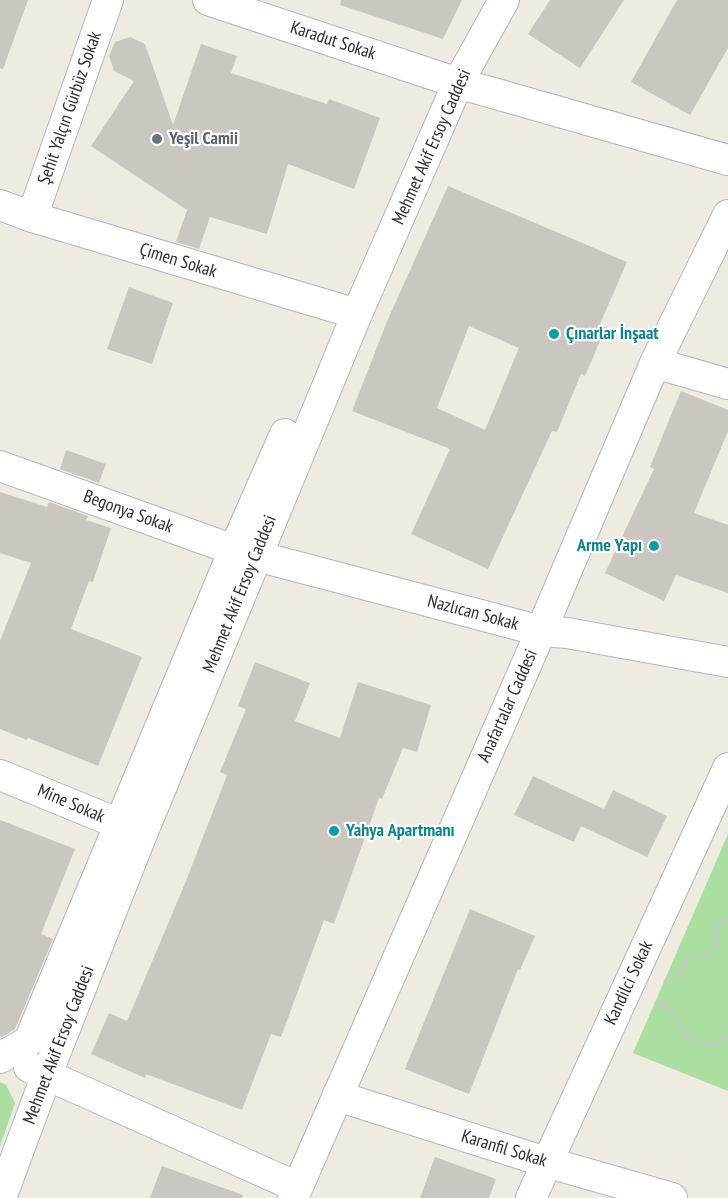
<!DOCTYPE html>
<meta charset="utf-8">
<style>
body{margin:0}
canvas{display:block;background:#eeebe1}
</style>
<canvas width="728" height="1198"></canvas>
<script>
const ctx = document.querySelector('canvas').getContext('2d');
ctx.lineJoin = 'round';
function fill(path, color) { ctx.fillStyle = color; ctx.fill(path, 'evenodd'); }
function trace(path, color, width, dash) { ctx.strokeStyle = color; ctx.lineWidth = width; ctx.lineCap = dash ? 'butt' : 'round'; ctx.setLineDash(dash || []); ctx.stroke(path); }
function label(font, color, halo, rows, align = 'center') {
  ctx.font = font + ' "PT Sans Narrow",sans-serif'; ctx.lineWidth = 4.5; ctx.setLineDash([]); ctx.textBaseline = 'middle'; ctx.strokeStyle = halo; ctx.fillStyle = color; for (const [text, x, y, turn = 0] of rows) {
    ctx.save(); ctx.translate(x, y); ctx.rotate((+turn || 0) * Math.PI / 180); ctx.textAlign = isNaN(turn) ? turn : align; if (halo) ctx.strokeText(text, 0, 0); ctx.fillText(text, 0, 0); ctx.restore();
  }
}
fill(new Path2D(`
 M728 834V1091L633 1053Z
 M0 1082 6 1085 15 1103 0 1146Z`), '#abdfa2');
fill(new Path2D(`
 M0 0H28L3 69 0 68Z
 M341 0H462L443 39 340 5Z
 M550 0H624L580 68 528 34Z
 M677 0H728V48L690 115 631 82Z
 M130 37 145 44 173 125 201 44 237 56 231 73 327 104 329 99 380 118 354 189 288 164 267 234 210 217 199 249 176 242 187 210 91 146 134 81 114 71 109 56 115 42Z
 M448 186 627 262 600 324 606 327 585 376 581 374 557 432 552 431 488 569 411 534 450 449 352 411 388 319ZM469 326 519 348 485 430 437 408Z
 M129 287 173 303 152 364 107 349Z
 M681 391 728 410V431L694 513 728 525V593L676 575 664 601 605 573 654 469 650 467Z
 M66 450 106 464 99 483 60 469Z
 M0 492 47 507 49 502 88 516 86 520 111 528 93 582 89 581 71 629 142 657 98 766 28 738 27 740 0 729V641L31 563 0 553Z
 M255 662 310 683 295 721 340 738 358 682 431 705 417 752 403 748 382 799 379 798 334 924 324 920 281 1037 271 1034 242 1110 146 1074 145 1078 91 1054 109 1013 127 1021 186 881 227 775 220 772 246 709 238 706Z
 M533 776 604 809 613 790 667 816 647 857 581 826 574 842 514 815Z
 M0 820 75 849 41 934 53 939 15 1029 2 1037 0 1036Z
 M470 909 535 936 520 970 518 969 469 1094 405 1069Z
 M435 1157 496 1179 489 1198H420Z
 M162 1166 243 1195 242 1198H150Z`), '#cac7c0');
const minor = new Path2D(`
 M208 0 458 83 728 160
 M0 205 32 217 357 314
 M32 217 108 0
 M655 363 728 384
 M0 466 234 550 541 631 567 633 728 662
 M0 775 139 832
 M0 1058 29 1041 234 550 285 434
 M29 1067 297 1187
 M338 1094 353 1101 546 1162 672 1198
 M1 1198 47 1074 142 834 357 314 458 83 504 0
 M293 1198 541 631 655 363 728 215
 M531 1198 728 768`);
trace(minor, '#b5b5bf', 32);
trace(new Path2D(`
 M664 982C676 978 686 972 686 959 710 960 717 943 719 923L728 919
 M655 1002C662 1006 671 1008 675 1015 677 1019 677 1024 680 1028 692 1046 712 1049 728 1035`), '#c8c8c8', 4, [4.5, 3]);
trace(minor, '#fff', 30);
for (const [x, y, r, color] of [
 [157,139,6,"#6b7280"],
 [554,334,6,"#0f9aa8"],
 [654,546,6,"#0f9aa8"],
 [334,831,6,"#0f9aa8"]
]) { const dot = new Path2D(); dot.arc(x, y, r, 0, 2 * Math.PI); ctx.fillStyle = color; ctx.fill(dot); trace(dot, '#fff', 2); }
label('18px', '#2d2d2d', '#fff', [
 ["Karadut Sokak",333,41,18],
 ["Şehit Yalçın Gürbüz Sokak",70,108,-71],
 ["Mehmet Akif Ersoy Caddesi",432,147,-66],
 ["Çimen Sokak",178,261,17],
 ["Begonya Sokak",128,512,20],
 ["Mehmet Akif Ersoy Caddesi",240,594,-68],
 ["Nazlıcan Sokak",473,613,15],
 ["Anafartalar Caddesi",508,706,-66],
 ["Mine Sokak",71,804,23],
 ["Kandilci Sokak",629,983,-65],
 ["Mehmet Akif Ersoy Caddesi",59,1045,-69],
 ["Karanfil Sokak",504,1149,17]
]);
label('bold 18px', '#5b616d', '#fff', [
 ["Yeşil Camii",169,139]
], 'left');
label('bold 18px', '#0d838f', '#fff', [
 ["Çınarlar İnşaat",566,334],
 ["Arme Yapı",642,546,"right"],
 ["Yahya Apartmanı",346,831]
], 'left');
</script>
